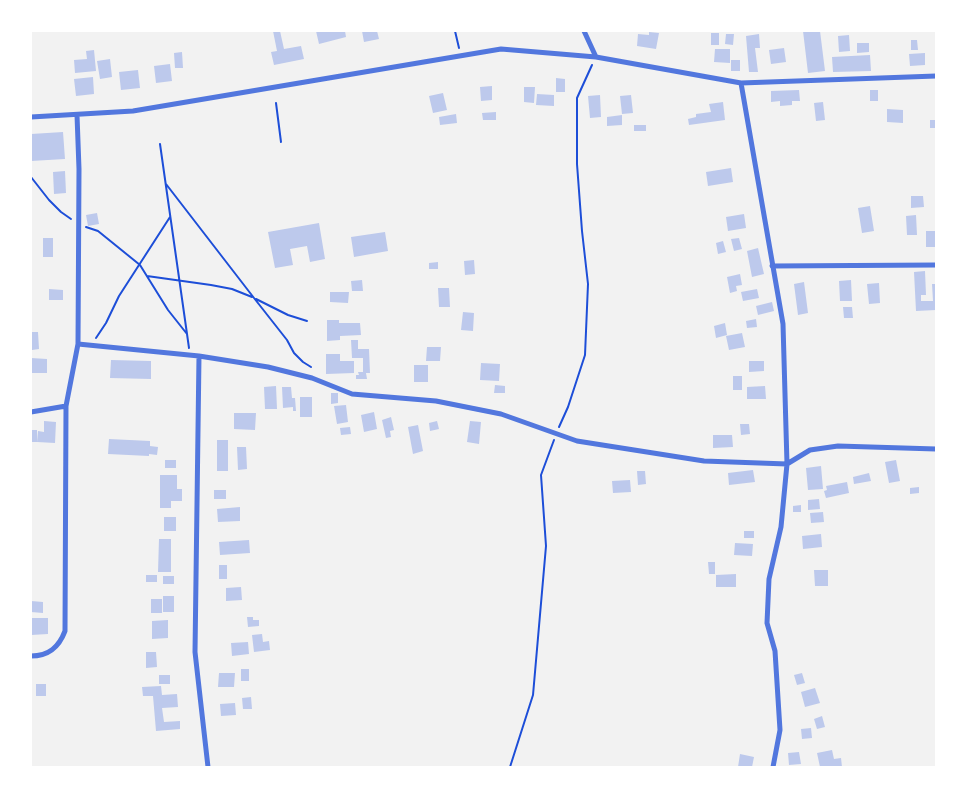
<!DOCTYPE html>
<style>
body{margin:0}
#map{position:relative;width:967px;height:798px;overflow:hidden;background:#f2f2f2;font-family:Inter,sans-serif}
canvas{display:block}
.frame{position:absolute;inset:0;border:32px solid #fff;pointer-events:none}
</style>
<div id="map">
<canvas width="967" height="798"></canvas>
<div class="frame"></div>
</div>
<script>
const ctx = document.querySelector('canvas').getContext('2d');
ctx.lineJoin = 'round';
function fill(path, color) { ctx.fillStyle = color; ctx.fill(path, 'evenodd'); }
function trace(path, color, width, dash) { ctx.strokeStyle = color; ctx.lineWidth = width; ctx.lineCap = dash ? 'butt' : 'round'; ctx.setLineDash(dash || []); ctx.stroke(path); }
fill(new Path2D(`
 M273 31H280L284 49 301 46 304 59 274 65 271 52 277 51Z
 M316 31H345L346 37 319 44Z
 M362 31H377L379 39 364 42Z
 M803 31H820L825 71 808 73Z
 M649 32 659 33 656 49 637 46 638 34 649 35Z
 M711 33H719V45H711Z
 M726 34H734L733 45 725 44Z
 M759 34 760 48H755L758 72H749L746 36Z
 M849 35 850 51 839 52 838 36Z
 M911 40H917L918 50H911Z
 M857 43H869V52L857 53Z
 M784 48 786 62 771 64 769 50Z
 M715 49H730V63L714 62Z
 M94 50 96 71 75 73 74 60 87 59 86 51Z
 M182 52 183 68H175L174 53Z
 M925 53V65L910 66 909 54Z
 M870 55 871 71 833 72 832 57Z
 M110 59 112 77 100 79 97 61Z
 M731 60H740V71H731Z
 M170 64 172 81 156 83 154 66Z
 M138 70 140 88 121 90 119 72Z
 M93 77 94 94 76 96 74 79Z
 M556 78 565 79V92H556Z
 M492 86V100L481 101 480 87Z
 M524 87H535L534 103 524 102Z
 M799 90 800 101H792V105L780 106V101L771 102V91Z
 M870 90H878V101H870Z
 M443 93 447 110 433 113 429 96Z
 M537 94 554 95V106L536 105Z
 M600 95 601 117 590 118 588 96Z
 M631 95 633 113 622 114 620 96Z
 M723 102 725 120 689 125 688 119 696 117V114L711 112 709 104Z
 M823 102 825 120 816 121 814 103Z
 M887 109 903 110V123L887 122Z
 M496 112V120H483L482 113Z
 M456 114 457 123 440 125 439 117Z
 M622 115V125L607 126V117Z
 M930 120H936V128H930Z
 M634 125H646V131H634Z
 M63 132 65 159 31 161V134Z
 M731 168 733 182 708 186 706 172Z
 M65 171 66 193 54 194 53 172Z
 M911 196H923L924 207 911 208Z
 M870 206 874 231 862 233 858 208Z
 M97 213 99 224 88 226 86 215Z
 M744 214 746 228 728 231 726 217Z
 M916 215 917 235H907L906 216Z
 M319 223 325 259 310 262 307 246 290 249 293 265 275 268 268 232Z
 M926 231H936V247H926Z
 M385 232 388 251 354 257 351 237Z
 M43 238H53V257H43Z
 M739 238 742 249 734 251 731 239Z
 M723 241 726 252 718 254 716 243Z
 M758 248 764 274 752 277 747 251Z
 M474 260 475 274 465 275 464 261Z
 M438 262V269H429V263Z
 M925 271 926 295H921V301H933L932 284H936V310L916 311 914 272Z
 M740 274 742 285 736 286 737 291 730 293 727 277Z
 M362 280 363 291H352L351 281Z
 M851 280 852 301H840L839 281Z
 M804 282 808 313 798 315 794 284Z
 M879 283 880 303 869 304 867 284Z
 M438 288H449L450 307H439Z
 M49 289 63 290V300H49Z
 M757 289 759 298 743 301 741 292Z
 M330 292H349L348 303 330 302Z
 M772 302 774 311 758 315 756 306Z
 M843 307H852L853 318H844Z
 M463 312 474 313 473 331 461 330Z
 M756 319 757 327 747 328 746 321Z
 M327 320H339V323H360L361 335 340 336V340L327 341Z
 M725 323 727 335 716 338 714 326Z
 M31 332H38L39 349 32 350Z
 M742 333 745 347 729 350 726 336Z
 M351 340H358V349H369L370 373H366L367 379H356V375H359L358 372H363V358H352Z
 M427 347H441L440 361H426Z
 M326 354H340V361H354V373L326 374Z
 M31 358 47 359V373H31Z
 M111 360 151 361V379L110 378Z
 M749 361H764V371L749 372Z
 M481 363 500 364 499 381 480 380Z
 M414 365H428V382H414Z
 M733 376H742V390H733Z
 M495 385 505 386V393H494Z
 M276 386 277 409H265L264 387Z
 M765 386 766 399H747V387Z
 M282 387H291L292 398H295L296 411H293V407L283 408Z
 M331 393H338V403L331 404Z
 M300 397H312V417H300Z
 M346 405 348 422 337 424 334 406Z
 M374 412 377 429 364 432 361 415Z
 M234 413H256L255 430 234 429Z
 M391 417 394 430 390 431 391 437 386 438 382 420Z
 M44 421 56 422 55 443 37 442 38 431 44 432Z
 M437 421 439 429 430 431 429 423Z
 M470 421 481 422 479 444 467 442Z
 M740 424H749L750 434 741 435Z
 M418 425 423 451 413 454 408 427Z
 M350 427 351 434 341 435 340 428Z
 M31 430H37V442H31Z
 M713 435H732L733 447 713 448Z
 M109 439 150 441V446L158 447 157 455 149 454V456L108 454Z
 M217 440H228V471H217Z
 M237 447H246L247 469 238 470Z
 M165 460H176V468H165Z
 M896 460 900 481 889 483 885 462Z
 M821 466 823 489 808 490 806 468Z
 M753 470 755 482 729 485 728 473Z
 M637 471H645L646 484 638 485Z
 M869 473 871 481 854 484 853 477Z
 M160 475H177V489H182V501H171V508H160Z
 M630 480 631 492 613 493 612 481Z
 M847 482 849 493 826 498 824 491 827 490 826 486Z
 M919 487V493L910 494V488Z
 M214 490H226V499H214Z
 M819 499 820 509 808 510V500Z
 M801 505V512H793V506Z
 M240 507V521L218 522 217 509Z
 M823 512 824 522 811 523 810 513Z
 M164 517H176V531H164Z
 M744 531H754V538H744Z
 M821 534 822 547 803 549 802 536Z
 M159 539H171V572H158Z
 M249 540 250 553 220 555 219 542Z
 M735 543 753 544 752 556 734 555Z
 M708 562H715V574H709Z
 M219 565H227V579H219Z
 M814 570H828V586H815Z
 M736 574V587H716V575Z
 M146 575H157V582H146Z
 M163 576H174V584H163Z
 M241 587 242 600 226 601V588Z
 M163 596H174V612H163Z
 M151 599H162V613H151Z
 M31 601 43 602V613L31 612Z
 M247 617H253V620H259V626L248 627Z
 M31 618H48V634L31 635Z
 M168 620V638L152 639V621Z
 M262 634 263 642 269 641 270 650 254 652 252 635Z
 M248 642 249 654 232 656 231 643Z
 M146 652H156L157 667 146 668Z
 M241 669H249V681H241Z
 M219 673H235L234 687H218Z
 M802 673 805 683 797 685 794 675Z
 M159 675H170V684H159Z
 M36 684H46V696H36Z
 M161 686 162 695 177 694 178 707 162 708 164 722 180 721V729L156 731 153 696H143L142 687Z
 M815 688 820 703 805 707 801 692Z
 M251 697 252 709H243L242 698Z
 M235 703 236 715 221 716 220 704Z
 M822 716 825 727 817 729 814 719Z
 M811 728 812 738 802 739 801 729Z
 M832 750 834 759 841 758 842 767H820L817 753Z
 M799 752 801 764 789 765 788 753Z
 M740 754 754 757 752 767H738Z`), '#bdc9ec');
trace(new Path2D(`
 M455 31 459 48
 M276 103 281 142
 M160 144 189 348
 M31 177 49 200 61 212 71 219
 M166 184 254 298 287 340 294 353 303 362 311 367
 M86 227 98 231 140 265 168 310 187 334
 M147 276 211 285 232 289 252 297
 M256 299 288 315 307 321
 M96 338 106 323 119 296 170 217
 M559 427 568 407 585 355 588 284 582 231 577 164V98L592 65
 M510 767 533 695 546 546 541 475 554 440`), '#1d4ed8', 2);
trace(new Path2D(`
 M584 31 596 57
 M741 83 783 324 787 464 781 527 769 579 767 623 775 651 780 730 773 767
 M77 115 79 169 78 344
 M31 117 133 111 501 49 596 57 741 83 936 76
 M772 266 936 265
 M199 356 195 652 208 767
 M31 412 66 406 78 344 199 356 268 367 312 378 352 394 436 401 501 414 577 441 704 461 787 464 810 450 838 446 936 449
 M31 656C49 656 59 647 65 631L66 406`), '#5277de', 5);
</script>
